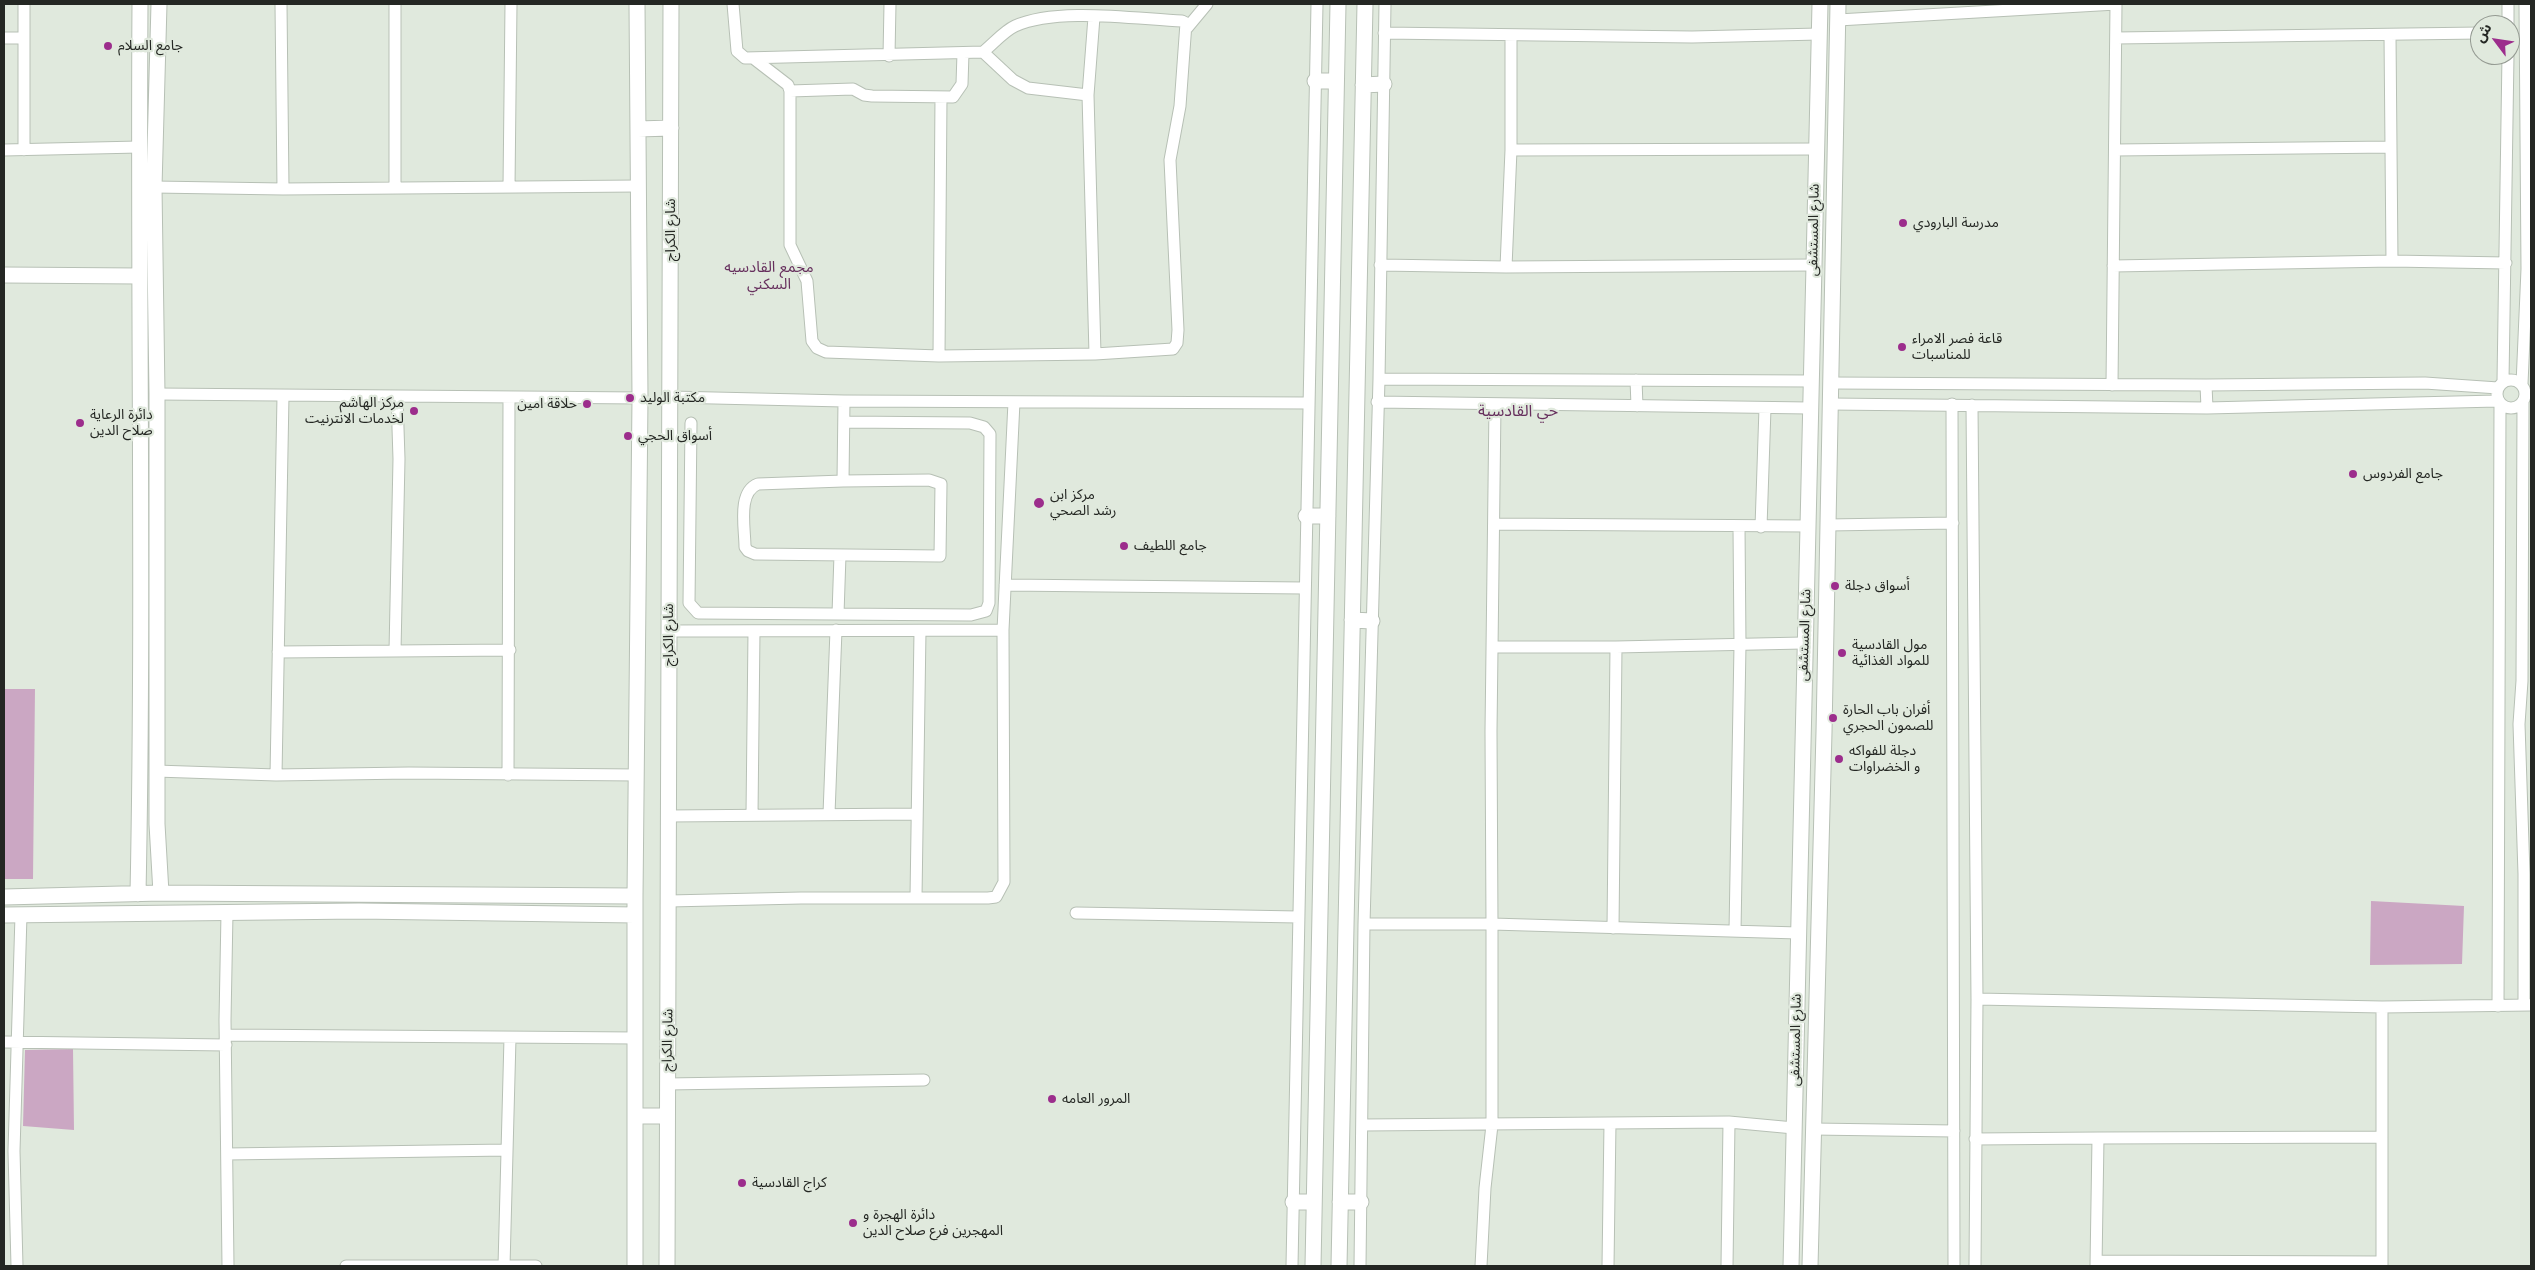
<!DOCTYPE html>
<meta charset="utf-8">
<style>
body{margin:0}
#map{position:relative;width:2535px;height:1270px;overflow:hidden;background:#e0e9dd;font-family:Arial,"Noto Sans Arabic",sans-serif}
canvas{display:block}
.frame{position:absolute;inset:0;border:5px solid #242723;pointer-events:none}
.north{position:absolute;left:2470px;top:15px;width:50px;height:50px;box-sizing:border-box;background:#e0e9dd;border:1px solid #959b93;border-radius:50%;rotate:301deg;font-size:14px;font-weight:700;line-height:20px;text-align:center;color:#242723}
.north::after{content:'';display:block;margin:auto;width:18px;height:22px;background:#9c2d8c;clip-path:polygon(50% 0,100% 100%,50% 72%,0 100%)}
</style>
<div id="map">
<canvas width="2535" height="1270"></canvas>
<div class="frame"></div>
<div class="north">ش</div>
</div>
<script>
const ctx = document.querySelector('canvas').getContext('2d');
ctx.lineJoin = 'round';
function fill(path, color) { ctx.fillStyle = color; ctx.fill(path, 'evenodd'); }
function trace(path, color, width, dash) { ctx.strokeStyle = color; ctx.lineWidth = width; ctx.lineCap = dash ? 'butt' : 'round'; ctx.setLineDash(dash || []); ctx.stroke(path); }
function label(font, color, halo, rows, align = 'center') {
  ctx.font = font + ' Arial,"Noto Sans Arabic",sans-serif'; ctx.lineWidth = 4.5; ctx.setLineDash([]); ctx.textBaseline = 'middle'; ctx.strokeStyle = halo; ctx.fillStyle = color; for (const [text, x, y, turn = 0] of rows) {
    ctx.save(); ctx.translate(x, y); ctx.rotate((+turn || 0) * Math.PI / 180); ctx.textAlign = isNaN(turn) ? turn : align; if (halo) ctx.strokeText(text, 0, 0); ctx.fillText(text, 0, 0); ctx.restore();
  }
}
fill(new Path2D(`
 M4 689H35L33 879H4Z
 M2371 901 2464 906 2462 964 2370 965Z
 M73 1049 74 1130 23 1126 25 1050Z`), '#cba7c3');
const minor = new Path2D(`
 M24 4V38
 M281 4 283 189
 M733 4 737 51 745 58 983 52 1013 80 1028 88 1088 95
 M1094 17 1088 95 1095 354
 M1838 20 2116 4
 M2508 25V4
 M1187 28 1207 4
 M1384 33 1692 37 1819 34
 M2390 35 2392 261
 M4 38H24V150
 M2116 38 2480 33
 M889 56 890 4
 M753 58 788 85 790 91V245L807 281 812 341 817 348 826 352 939 356 1095 354 1173 349 1177 343 1178 330 1170 160 1180 106 1186 23 1182 21C1136 19 1057 7 1015 26 1004 31 993 44 983 52
 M790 91 853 89 864 95 872 96 953 97 962 84 963 53
 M4 150 139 147
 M1511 150 1816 149
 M2115 150 2391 147
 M154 187 283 189 638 186
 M509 187 511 4
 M395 188V4
 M1380 265 1506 267 1814 265
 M2113 266 2392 261 2506 263
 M1506 267 1511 150V35
 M939 356 941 97
 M1379 379 1811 381
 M2497 394a14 14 0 1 1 28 0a14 14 0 1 1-28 0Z
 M1636 380 1637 406
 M2503 381 2508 55
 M1831 383 2206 385 2425 383 2498 388
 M2522 384 2527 269 2525 4
 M2112 385 2116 4
 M2206 385 2207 408
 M157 394 640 398
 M671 397 844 401 1308 403
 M1377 402 1809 408
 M2523 402 2522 681 2519 724 2524 874V1005
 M1830 404 2207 408 2497 401
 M1952 404 1954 1266
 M1972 405 1977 999 1975 1266
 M691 423 689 603 698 613 971 615 986 611 989 603 990 434 984 427 970 423 844 422
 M843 481 929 480 941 484 940 556 755 554 748 551 745 547C745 528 737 492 758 484Z
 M843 481 844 401
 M1495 524 1808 526
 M1828 525 1953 523
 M1761 527 1765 408
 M1005 585 1304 588
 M838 614 840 555
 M1003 630 1014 402
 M1493 647H1616
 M395 651 399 459 397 397
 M278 652 510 650
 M156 771 276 775 409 773 637 775
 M276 775 283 396
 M508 775 509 397
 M829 814 836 630
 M752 815 754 631
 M668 816 915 814
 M916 897 920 631
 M669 901 801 898H988L996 897 1004 882 1003 630 669 631
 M227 913 225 1020 228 1266
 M1076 913 1298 917
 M1364 924H1492L1491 731 1495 405
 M1613 928 1616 647 1803 643
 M1735 931 1740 645 1739 527
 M1977 999 2382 1007 2530 1005
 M2498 1006 2500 404
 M2382 1007V1266
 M226 1035 636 1038
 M4 1042 226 1045
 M667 1084 924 1080
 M1363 1125 1729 1122 1794 1128
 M1813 1129 1954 1131
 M2098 1138 2382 1137
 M1975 1139 2098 1138 2096 1266
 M227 1154 507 1150
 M2096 1261 2382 1262
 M17 1266 14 1151 21 915
 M346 1266H536
 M504 1266 510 1038
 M1292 1266 1317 4
 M1360 1266 1364 924 1379 379 1385 4
 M1481 1266 1485 1188 1492 1125V924L1798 933
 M1608 1266 1610 1123
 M1727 1266 1729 1122`);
const tertiary = new Path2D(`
 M159 4 154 187 157 394V824L161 893
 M1315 81H1336
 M1363 85 1384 84
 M638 129 671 128
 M4 275 138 276
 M1306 516H1328
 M1352 620 1372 621
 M138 894C144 597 138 300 140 4
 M4 897 161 893 635 896
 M4 915 359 911 635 915
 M636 1116H667
 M1293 1202H1314
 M1340 1202H1361
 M635 1266V896L640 398 637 4
 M667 1266 671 4
 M1313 1266 1338 4
 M1339 1266 1365 4
 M1791 1266 1820 4
 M1810 1266 1824 732 1838 4`);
trace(minor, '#b7c0b5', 13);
trace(tertiary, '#b7c0b5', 17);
trace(minor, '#fff', 11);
trace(tertiary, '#fff', 15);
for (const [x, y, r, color] of [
 [108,46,5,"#9c2d8c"],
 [1903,223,5,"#9c2d8c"],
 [1902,347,5,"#9c2d8c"],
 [630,398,5,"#9c2d8c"],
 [587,404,5,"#9c2d8c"],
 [414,411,5,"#9c2d8c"],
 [80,423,5,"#9c2d8c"],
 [628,436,5,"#9c2d8c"],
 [2353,474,5,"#9c2d8c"],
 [1039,503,6,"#9c2d8c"],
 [1124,546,5,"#9c2d8c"],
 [1835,586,5,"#9c2d8c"],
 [1842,653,5,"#9c2d8c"],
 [1833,718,5,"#9c2d8c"],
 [1839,759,5,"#9c2d8c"],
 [1052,1099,5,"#9c2d8c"],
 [742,1183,5,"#9c2d8c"],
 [853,1223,5,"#9c2d8c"]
]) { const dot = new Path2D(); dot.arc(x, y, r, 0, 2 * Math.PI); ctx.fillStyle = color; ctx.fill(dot); trace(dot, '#e0e9dd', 2); }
label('14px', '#242723', '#e0e9dd', [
 ["جامع السلام",118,46],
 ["مدرسة البارودي",1913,223],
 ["قاعة فصر الامراء",1912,339],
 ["للمناسبات",1912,355],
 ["مكتبة الوليد",640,398],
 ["مركز الهاشم",404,403,"right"],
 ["لخدمات الانترنيت",404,419,"right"],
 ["حلاقة امين",577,404,"right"],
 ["دائرة الرعاية",90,415],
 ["صلاح الدين",90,431],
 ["أسواق الحجي",638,436],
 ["جامع الفردوس",2363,474],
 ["مركز ابن",1050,495],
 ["رشد الصحي",1050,511],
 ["جامع اللطیف",1134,546],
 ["أسواق دجلة",1845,586],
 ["مول القادسية",1852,645],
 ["للمواد الغذائية",1852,661],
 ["أفران باب الحارة",1843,710],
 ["للصمون الحجري",1843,726],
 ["دجلة للفواكه",1849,751],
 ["و الخضراوات",1849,767],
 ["المرور العامه",1062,1099],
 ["كراج القادسية",752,1183],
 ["دائرة الهجرة و",863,1215],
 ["المهجرين فرع صلاح الدين",863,1231]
], 'left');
label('14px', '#242723', '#e0e9dd', [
 ["شارع الكراج",671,230,-90],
 ["شارع المستشفى",1814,230,-89],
 ["شارع الكراج",669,635,-90],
 ["شارع المستشفى",1805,635,-88],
 ["شارع الكراج",668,1040,-89],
 ["شارع المستشفى",1796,1040,-89]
]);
label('15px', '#662f5d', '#e0e9dd', [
 ["مجمع القادسيه",769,268],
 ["السكني",769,285]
]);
label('16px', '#662f5d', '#e0e9dd', [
 ["حي القادسية",1518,412]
]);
</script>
